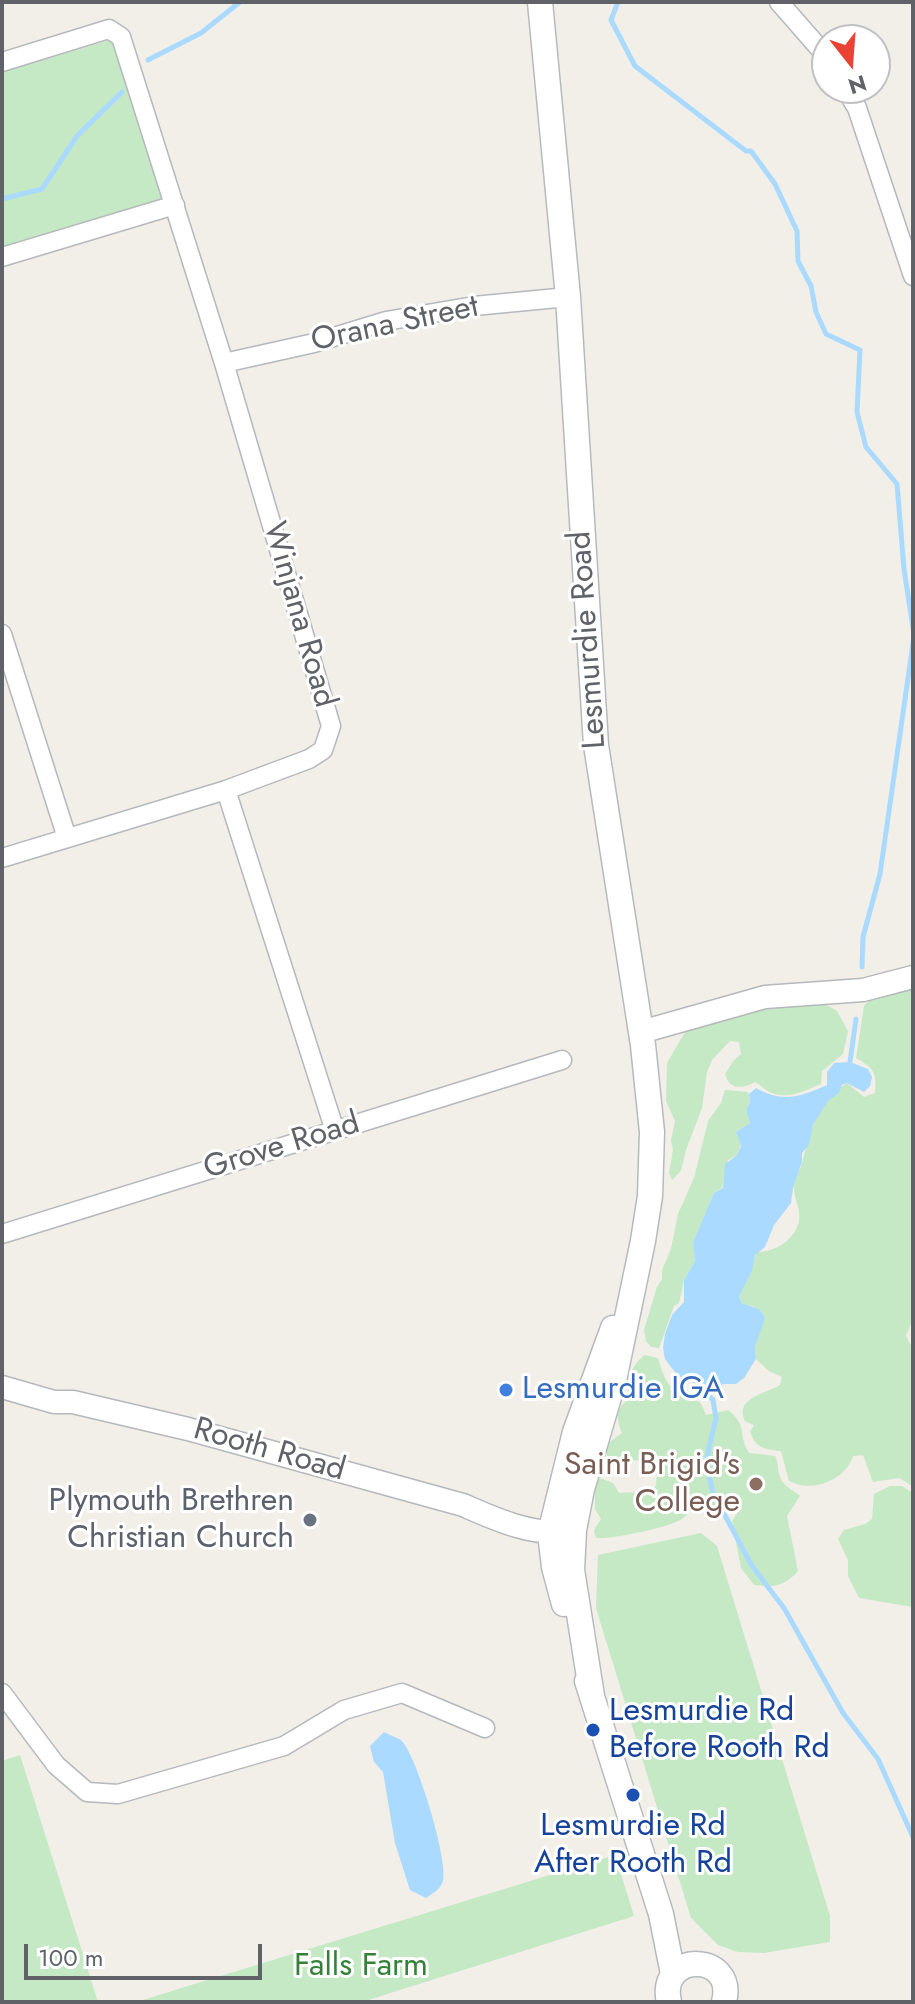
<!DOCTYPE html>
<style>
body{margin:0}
#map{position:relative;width:915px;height:2004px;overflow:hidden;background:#f1efe8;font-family:Jost,sans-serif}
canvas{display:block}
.frame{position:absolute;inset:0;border:4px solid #5f6368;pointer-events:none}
.north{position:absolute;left:811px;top:24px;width:80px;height:80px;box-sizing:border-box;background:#fff;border:2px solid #bfc1c3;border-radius:50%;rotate:163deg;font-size:22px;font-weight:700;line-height:32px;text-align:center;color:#5f6368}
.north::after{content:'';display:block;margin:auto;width:28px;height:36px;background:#ea4335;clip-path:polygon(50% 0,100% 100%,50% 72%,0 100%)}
.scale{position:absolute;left:24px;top:1944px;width:238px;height:36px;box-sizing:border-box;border:4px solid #5f6368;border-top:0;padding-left:10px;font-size:24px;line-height:28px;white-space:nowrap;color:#5f6368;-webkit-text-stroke:6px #fff;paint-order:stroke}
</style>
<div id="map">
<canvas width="915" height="2004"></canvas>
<div class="frame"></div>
<div class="north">N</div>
<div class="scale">100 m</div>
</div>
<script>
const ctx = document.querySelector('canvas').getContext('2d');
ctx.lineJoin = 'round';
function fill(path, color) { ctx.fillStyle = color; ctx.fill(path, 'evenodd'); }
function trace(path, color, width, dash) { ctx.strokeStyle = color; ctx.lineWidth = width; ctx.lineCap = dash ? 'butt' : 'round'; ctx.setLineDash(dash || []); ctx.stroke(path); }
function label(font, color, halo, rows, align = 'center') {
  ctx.font = font + ' Jost,sans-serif'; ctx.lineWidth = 6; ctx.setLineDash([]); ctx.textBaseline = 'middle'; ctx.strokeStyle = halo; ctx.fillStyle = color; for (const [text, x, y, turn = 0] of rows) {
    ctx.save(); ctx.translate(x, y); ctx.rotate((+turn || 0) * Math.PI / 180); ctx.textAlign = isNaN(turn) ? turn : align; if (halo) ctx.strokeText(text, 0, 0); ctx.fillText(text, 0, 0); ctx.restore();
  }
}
fill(new Path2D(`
 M121 37 175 205 2 257V72Z
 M913 975V1319L906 1336 913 1349V1487L900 1478 873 1482 863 1455 853 1456C845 1481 811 1493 789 1481L781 1451C765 1449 756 1449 750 1432L754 1425 745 1421C734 1398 765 1394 780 1385L782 1377 769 1371 756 1359 755 1347 762 1325 755 1307 742 1303 739 1297 752 1271 751 1266 757 1252C775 1252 795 1240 799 1221 801 1210 795 1201 794 1191 793 1183 798 1174 801 1167 808 1143 814 1105 839 1093L840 1088 847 1083 864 1097 875 1093C877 1073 874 1068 856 1058L864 1006 872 997Z
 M816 999 837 1011 848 1031 843 1054 822 1071 821 1084C804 1091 784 1102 766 1090 763 1088 759 1084 755 1082 743 1089 729 1090 725 1074L734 1060 741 1054 739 1042 730 1041 712 1060 707 1072 702 1108 686 1150 681 1171 672 1180 669 1173 673 1150 671 1140 675 1121 666 1101 667 1063 688 1027 730 1012Z
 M725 1090 748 1092 750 1100 746 1110 750 1123 736 1132 741 1144 737 1155 728 1160 722 1188 714 1193 693 1242 695 1261 684 1280 679 1303 674 1306 659 1348 651 1347 646 1341 644 1330 657 1287 662 1279V1270L671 1249 678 1214 694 1178 708 1121 721 1103Z
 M644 1355 658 1358C668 1393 672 1387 701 1403L706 1415 728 1410C749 1427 737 1434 749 1453L775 1456C779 1464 777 1469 780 1477 783 1486 793 1490 800 1496L787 1516 798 1571C785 1586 773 1588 754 1585L741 1568 732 1521 741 1508C722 1515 711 1523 695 1505 691 1510 687 1515 682 1519 671 1527 609 1540 596 1538L594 1530 601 1519 595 1509V1482L600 1478 613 1483 619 1493C639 1490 663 1502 655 1467 641 1459 631 1457 617 1467L606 1463 607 1444 622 1433C616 1419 615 1407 630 1399 625 1383 631 1366 644 1355Z
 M890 1486H902L913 1493V1607L859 1598 848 1576V1560L838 1539 844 1530 865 1524 872 1519 874 1494Z
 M701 1533 717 1546 830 1916V1942L764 1953 738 1952 718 1945 691 1918 596 1608 598 1555Z
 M20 1755 98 2002H2V1761Z
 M615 1855 634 1916 362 2002H136Z`), '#c5e8c5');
fill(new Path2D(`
 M850 1062 868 1069 872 1077 870 1086 864 1092 847 1083 842 1085 839 1093 828 1101 813 1125 809 1145 802 1153V1162L793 1188 791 1203 774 1225 765 1247 755 1255 752 1271 739 1297 742 1303 759 1309 765 1318 755 1347 756 1359 744 1378 736 1384H724L707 1389 678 1376 665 1359 663 1348 665 1334 672 1315 684 1302V1280L695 1261 693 1242 714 1193 723 1188 725 1164 737 1155 741 1146 736 1132 750 1123 746 1110 750 1101 749 1094 756 1088C782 1103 801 1097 827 1085V1072L834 1063Z
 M384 1732C389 1735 396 1737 401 1740 416 1753 449 1862 443 1881 441 1889 433 1893 426 1898L410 1890 395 1843 383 1772 374 1762 370 1746Z`), '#aadaff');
trace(new Path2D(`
 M618 2 611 20 635 66 746 151H751L775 184 797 231 798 261 811 286 816 312 826 334 860 350 857 412 866 447 897 484 904 569 913 628
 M148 60 201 33 240 2
 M2 199 42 189 77 136 122 92
 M862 967 863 937 880 874 913 643
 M850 1062 856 1019
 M702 1388 713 1400 716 1418 706 1461 713 1493 752 1566 784 1608 843 1713 878 1759 913 1837`), '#aadaff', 5);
const minor = new Path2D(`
 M779 2 827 57
 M2 62 109 29 121 37 224 363 331 726 323 750 309 759 226 790 335 1131
 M845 88 857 108 913 276
 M2 257 175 205
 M224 363 314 343 386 321 474 306 568 297
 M2 634 67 838
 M2 858 226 790
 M2 1234 562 1060
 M2 1693 56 1765 87 1792 118 1794 284 1746 344 1710 402 1693 485 1728`);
const tertiary = new Path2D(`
 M641 1032 765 997 863 990 913 977
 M2 1387 54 1402H73L188 1429 463 1505C493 1518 531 1536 565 1531`);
const secondary = new Path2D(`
 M540 2 568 297 596 745 643 1045 652 1132 650 1196 643 1241 614 1380 582 1489 574 1530 572 1570 592 1696
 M564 1604 554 1567 550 1533 575 1432 613 1328
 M587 1681 661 1914 673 1974
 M669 2002C657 1951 737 1952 724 2002`);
trace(minor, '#b5b8bc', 21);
trace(tertiary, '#b5b8bc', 25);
trace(secondary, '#b6babf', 27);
trace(minor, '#fff', 18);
trace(tertiary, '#fff', 22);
trace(secondary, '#fff', 24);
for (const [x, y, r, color] of [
 [506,1390,8,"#3f7fe0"],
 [756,1484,8,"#8d6e63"],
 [310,1520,8,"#6b7280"],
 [593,1730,8,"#1a4fb4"],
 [633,1795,8,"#1a4fb4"]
]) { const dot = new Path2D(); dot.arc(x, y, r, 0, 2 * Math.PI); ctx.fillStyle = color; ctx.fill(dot); trace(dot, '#fff', 3); }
label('32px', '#5f6368', '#fff', [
 ["Orana Street",395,325,-12],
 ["Winjana Road",298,615,74],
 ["Lesmurdie Road",589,640,-94],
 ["Grove Road",282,1147,-17],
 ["Rooth Road",269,1451,16]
]);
label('32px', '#366cbe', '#fff', [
 ["Lesmurdie IGA",522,1390]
], 'left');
label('32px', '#785e54', '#fff', [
 ["Saint Brigid's",740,1466],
 ["College",740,1503]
], 'right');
label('32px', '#5b616d', '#fff', [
 ["Plymouth Brethren",294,1502],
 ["Christian Church",294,1539]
], 'right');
label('32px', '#164399', '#fff', [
 ["Lesmurdie Rd",609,1712],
 ["Before Rooth Rd",609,1749],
 ["Lesmurdie Rd",633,1827,"center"],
 ["After Rooth Rd",633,1864,"center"]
], 'left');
label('32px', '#348238', '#fff', [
 ["Falls Farm",361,1967]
]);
</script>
